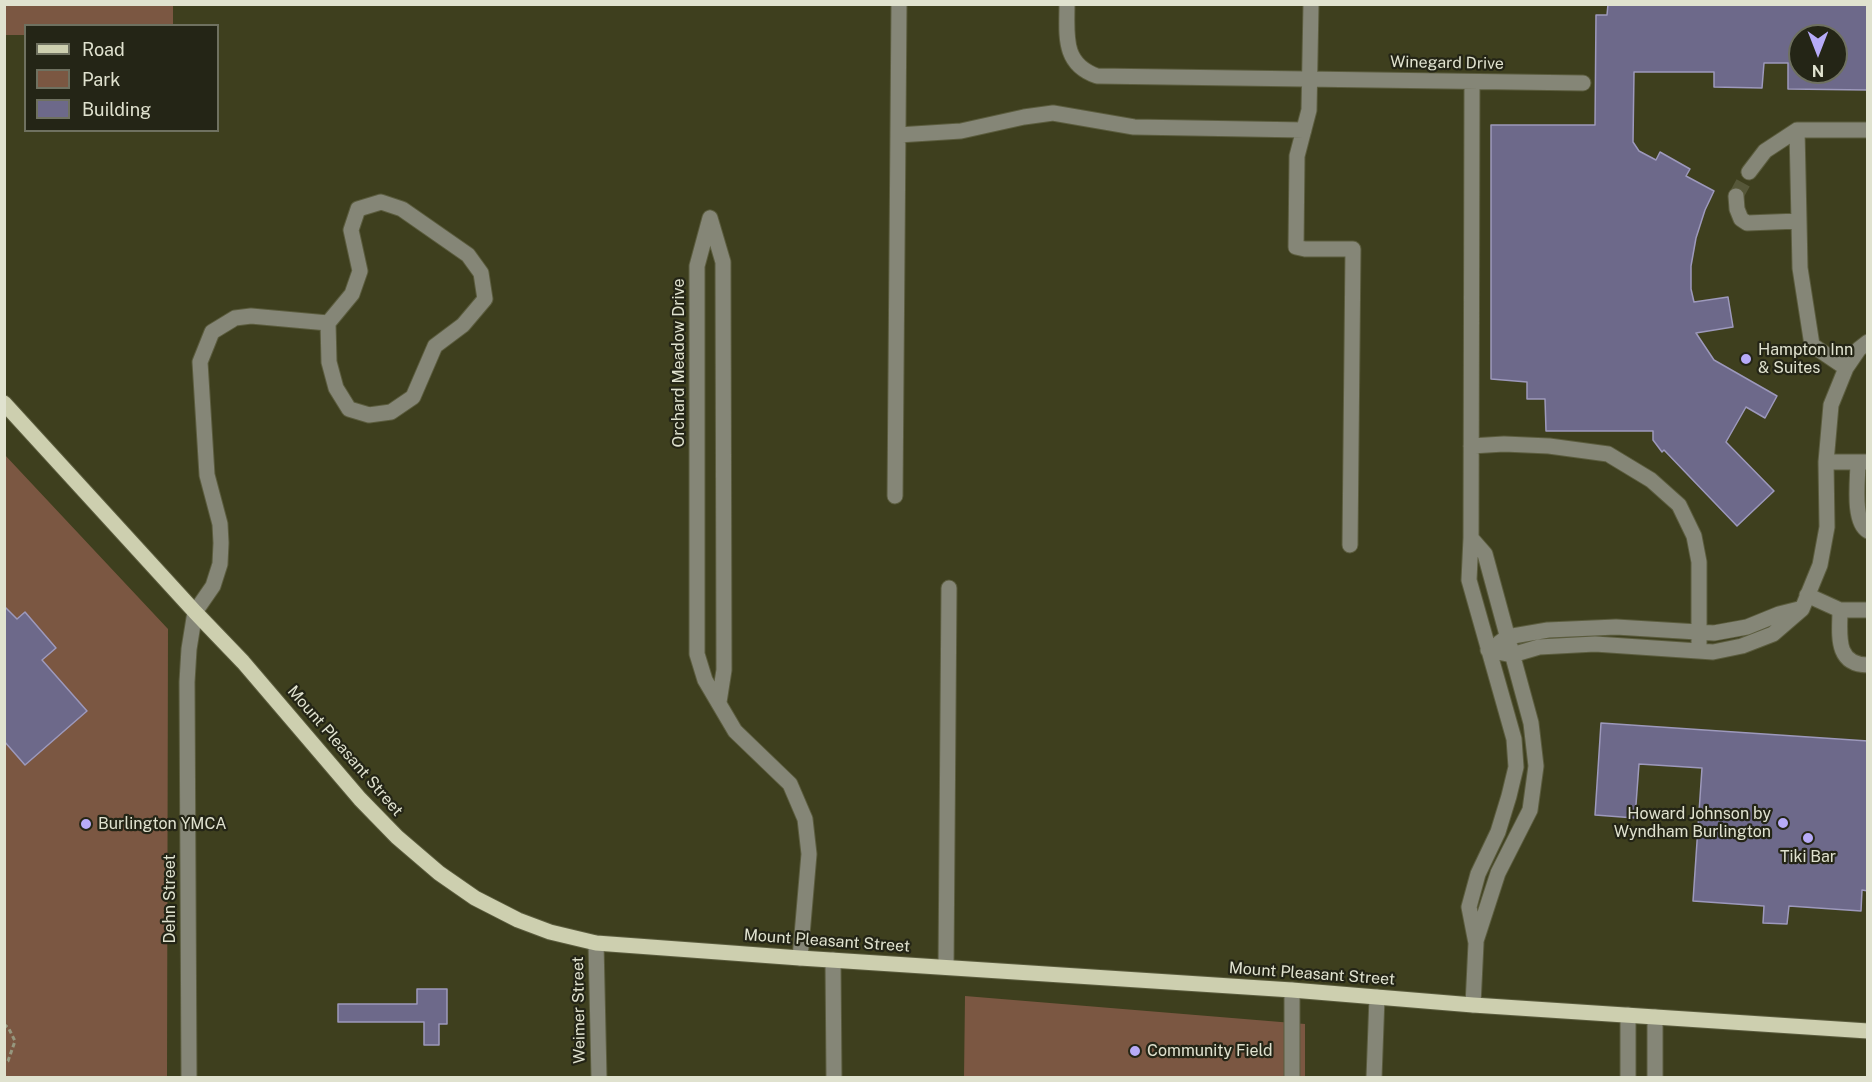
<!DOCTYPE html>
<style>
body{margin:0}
#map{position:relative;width:1872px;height:1082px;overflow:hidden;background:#3e3f1e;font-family:"Public Sans",sans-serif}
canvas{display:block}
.frame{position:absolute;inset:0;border:6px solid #e0e2cf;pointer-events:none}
.legend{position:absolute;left:24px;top:24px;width:195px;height:108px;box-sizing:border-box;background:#242516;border:2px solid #6f7160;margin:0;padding:8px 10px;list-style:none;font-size:18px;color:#e0e2cf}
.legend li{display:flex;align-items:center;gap:12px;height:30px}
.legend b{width:30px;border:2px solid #6f7160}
.north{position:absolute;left:1788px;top:24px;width:60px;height:60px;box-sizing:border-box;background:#242516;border:2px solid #6f7160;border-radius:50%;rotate:180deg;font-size:16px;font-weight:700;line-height:24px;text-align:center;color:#e0e2cf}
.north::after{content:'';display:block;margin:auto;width:21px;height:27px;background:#b7abf8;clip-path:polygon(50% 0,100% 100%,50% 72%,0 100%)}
</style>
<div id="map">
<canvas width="1872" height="1082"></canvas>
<div class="frame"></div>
<ul class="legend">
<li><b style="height:8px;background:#cdcfaf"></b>Road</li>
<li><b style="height:16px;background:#7b5742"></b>Park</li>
<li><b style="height:16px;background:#6d698a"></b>Building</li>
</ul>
<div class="north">N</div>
</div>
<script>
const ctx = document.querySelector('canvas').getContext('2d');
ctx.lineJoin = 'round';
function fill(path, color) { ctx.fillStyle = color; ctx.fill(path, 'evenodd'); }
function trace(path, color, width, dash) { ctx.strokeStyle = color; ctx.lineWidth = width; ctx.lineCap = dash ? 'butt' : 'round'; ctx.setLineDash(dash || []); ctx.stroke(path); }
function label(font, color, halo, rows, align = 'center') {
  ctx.font = font + ' "Public Sans",sans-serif'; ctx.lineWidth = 4.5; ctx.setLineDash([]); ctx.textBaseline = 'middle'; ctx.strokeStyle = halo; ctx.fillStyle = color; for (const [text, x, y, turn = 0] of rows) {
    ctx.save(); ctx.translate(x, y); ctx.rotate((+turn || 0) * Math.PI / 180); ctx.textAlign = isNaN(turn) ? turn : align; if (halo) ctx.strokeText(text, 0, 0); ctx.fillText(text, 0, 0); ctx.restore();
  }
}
fill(new Path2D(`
 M4 5H173V25L26 26 25 35H5Z
 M4 454 168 629 167 1077H5Z
 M965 996 1305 1024V1077L964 1078Z`), '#7b5742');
const building = new Path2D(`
 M1608 4H1868V90L1788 89V63H1764L1762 88 1714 87V72H1634L1633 142 1639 151 1656 160 1660 152 1690 169 1686 176 1714 191 1705 210 1696 238 1691 266V289L1694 302 1728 297 1733 327 1696 333 1714 360 1777 396 1765 418 1746 407 1726 442 1774 491 1737 526 1664 450 1662 452 1653 440V431H1546L1545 399H1527V382L1491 379V125H1595L1596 15H1607ZM1800 36H1836V72H1800Z
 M4 606 17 619 25 612 56 648 42 660 87 711 25 765 4 741Z
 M1601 723 1868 741V891L1862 890 1861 911 1789 906 1787 924 1763 923 1764 906 1693 901 1702 768 1639 764 1635 818 1595 815Z
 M417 989H447V1024H439V1045H424V1022H338V1004H417Z`);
fill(building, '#6d698a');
trace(building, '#9d99bc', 1.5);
trace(new Path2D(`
 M1736 196 1749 172`), '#565739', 15, [15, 8]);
const minor = new Path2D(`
 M1067 4C1067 35 1062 64 1097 76L1583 83
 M1311 4 1309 110 1297 156 1296 247 1305 249H1353L1350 545
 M1472 82 1471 538 1469 580 1514 739 1516 767 1509 796 1498 832 1478 874 1469 907 1476 943 1473 1005
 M1797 130 1799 221
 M898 135 961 131 1024 117 1053 113 1134 127 1304 130
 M1749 172 1765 151 1797 130H1868
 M1736 196 1737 209 1741 219 1747 223 1799 221 1800 268 1812 345 1846 368
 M381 202 402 209 468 255 481 273 485 299 463 325 435 346 413 397 391 412 369 415 349 409 336 388 329 362 328 323 352 294 360 271 351 230 358 209Z
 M710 218 697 266V654L705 680 735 731 790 784 805 819 809 854 800 958
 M710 218 723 262 724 670 719 702
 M1471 446 1504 444 1549 446 1608 454 1651 480 1679 505 1694 536 1699 562V651
 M1826 462H1868
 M1858 462C1858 479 1852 522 1868 531
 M895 496 899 4
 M1471 538 1485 554 1531 723 1536 766 1530 810 1498 873 1476 941
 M1807 595 1840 610H1868
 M1840 610C1840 633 1834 665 1868 665
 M1499 643 1507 637 1548 630 1616 627 1714 633 1747 627 1779 614 1799 609
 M1488 650 1512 655 1539 647 1595 644 1713 652 1742 646 1773 634 1802 609 1820 565 1827 527 1826 462 1831 405 1846 368 1859 349 1868 342
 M596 943 599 1078
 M833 960 834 1078
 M946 967 949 588
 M1292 990V1078
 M1628 1015V1078
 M1655 1017V1078
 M189 1078 187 682 189 649 195 612 213 586 220 564 221 543 220 524 207 475 200 362 212 332 235 318 251 316 328 323
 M1374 1078 1377 997`);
const major = new Path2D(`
 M4 403 195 612 243 662 360 799 397 837 439 873 475 898 518 920 550 932 596 943 800 958 1292 990 1473 1005 1868 1031`);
trace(minor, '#5b5c3e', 17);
trace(major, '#5b5c3e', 17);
trace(new Path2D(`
 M4 1024 9 1029 15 1041 8 1061 4 1063`), '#96977e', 3, [4.5, 3]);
trace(minor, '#858677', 15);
trace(major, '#cdcfaf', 15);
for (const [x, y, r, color] of [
 [1746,359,6,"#b7abf8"],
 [1783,823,6,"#b7abf8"],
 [86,824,6,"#b7abf8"],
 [1808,838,6,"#b7abf8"],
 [1135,1051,6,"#b7abf8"]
]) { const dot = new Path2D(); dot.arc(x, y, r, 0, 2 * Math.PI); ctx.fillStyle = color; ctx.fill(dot); trace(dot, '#242516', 2); }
label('16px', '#e0e2cf', '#242516', [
 ["Winegard Drive",1447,63,1],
 ["Orchard Meadow Drive",679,363,-90],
 ["Mount Pleasant Street",345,751,49],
 ["Dehn Street",170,899,-90],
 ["Mount Pleasant Street",827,941,4],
 ["Mount Pleasant Street",1312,974,4],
 ["Weimer Street",579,1010,-91]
]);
label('16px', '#e0e2cf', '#242516', [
 ["Hampton Inn",1758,350],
 ["& Suites",1758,368],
 ["Howard Johnson by",1771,814,"right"],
 ["Wyndham Burlington",1771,832,"right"],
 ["Burlington YMCA",98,824],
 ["Tiki Bar",1808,857,"center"],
 ["Community Field",1147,1051]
], 'left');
</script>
